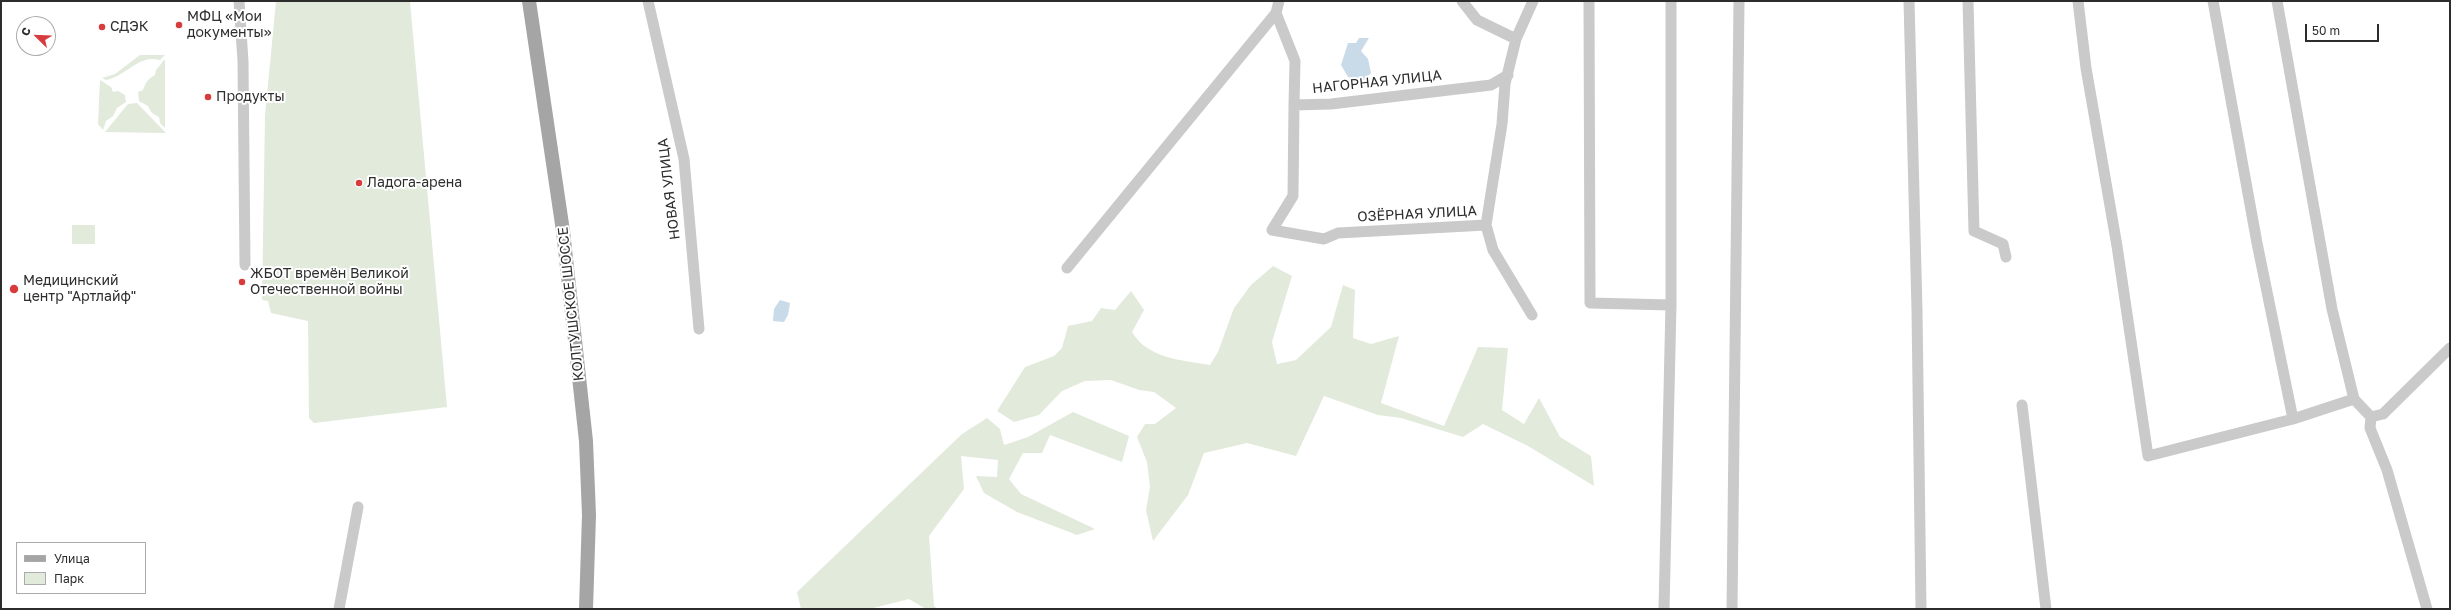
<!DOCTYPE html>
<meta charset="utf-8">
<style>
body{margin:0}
#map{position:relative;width:2451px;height:610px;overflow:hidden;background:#fff;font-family:"Golos Text",sans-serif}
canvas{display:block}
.frame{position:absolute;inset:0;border:2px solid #2d2d2d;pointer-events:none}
.legend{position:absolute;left:16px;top:542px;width:130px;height:52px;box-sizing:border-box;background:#fff;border:1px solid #ababab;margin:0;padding:5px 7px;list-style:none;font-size:12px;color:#2d2d2d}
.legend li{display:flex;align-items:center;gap:8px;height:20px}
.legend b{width:20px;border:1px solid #ababab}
.north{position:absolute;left:16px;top:16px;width:40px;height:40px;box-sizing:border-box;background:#fff;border:1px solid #ababab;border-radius:50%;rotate:293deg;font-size:11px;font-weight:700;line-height:16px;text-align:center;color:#2d2d2d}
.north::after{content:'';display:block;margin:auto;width:14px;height:18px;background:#d83b3b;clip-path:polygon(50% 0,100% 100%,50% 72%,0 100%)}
.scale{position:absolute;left:2305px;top:24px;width:74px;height:18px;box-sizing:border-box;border:2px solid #2d2d2d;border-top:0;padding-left:5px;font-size:12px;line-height:14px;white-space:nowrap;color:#2d2d2d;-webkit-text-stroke:3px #fff;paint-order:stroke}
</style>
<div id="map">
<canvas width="2451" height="610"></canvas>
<div class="frame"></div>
<ul class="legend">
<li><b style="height:5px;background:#a5a5a5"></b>Улица</li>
<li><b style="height:11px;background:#e2eadc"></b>Парк</li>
</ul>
<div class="north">С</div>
<div class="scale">50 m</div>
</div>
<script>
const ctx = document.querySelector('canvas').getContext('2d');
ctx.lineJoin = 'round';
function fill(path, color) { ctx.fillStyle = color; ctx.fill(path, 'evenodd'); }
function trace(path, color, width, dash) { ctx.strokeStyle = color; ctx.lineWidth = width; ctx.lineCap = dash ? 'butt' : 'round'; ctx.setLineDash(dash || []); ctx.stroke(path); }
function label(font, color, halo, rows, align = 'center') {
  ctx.font = font + ' "Golos Text",sans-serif'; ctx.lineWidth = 4; ctx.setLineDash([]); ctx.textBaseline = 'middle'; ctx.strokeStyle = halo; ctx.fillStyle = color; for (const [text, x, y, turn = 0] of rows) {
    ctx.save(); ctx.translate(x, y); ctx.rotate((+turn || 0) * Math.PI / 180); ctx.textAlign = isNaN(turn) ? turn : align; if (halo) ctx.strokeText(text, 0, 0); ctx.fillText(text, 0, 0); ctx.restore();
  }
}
fill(new Path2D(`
 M276 1 410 2 447 407 314 423 309 418 308 321 271 313 268 301 262 300 265 116Z
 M140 55H165L160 60C138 54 127 76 106 80L102 78 115 74Z
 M165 59V128L160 123 159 117C152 113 152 114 148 106L139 101 138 92 143 90C146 82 147 80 155 75L156 70Z
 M100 80 111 87 113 92 118 91 125 95 126 102 117 108C112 118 115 115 106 121L103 130 98 124Z
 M137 103 166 133 105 132 128 104Z
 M72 225H95V244H72Z
 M1273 266 1292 276 1272 342 1277 364 1296 360 1331 327 1343 285 1355 290 1353 338 1371 344 1399 336 1381 403 1444 426 1478 347 1508 348 1502 410 1524 424 1539 398 1560 437 1591 456 1594 486 1528 446 1483 424 1463 437 1401 418 1378 415 1324 396 1296 456 1247 443 1204 453 1188 495 1153 541 1146 510 1150 487 1147 462 1137 437 1145 424H1155L1176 408 1154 392 1139 390 1111 380 1085 381 1062 391 1039 415 1014 422 997 411 1025 367 1054 356 1062 348 1068 326 1092 321 1101 308 1115 310 1131 291 1144 310 1132 332C1148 359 1182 360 1210 365L1218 352 1234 308 1251 285Z
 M1073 412 1129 436 1122 462 1050 435 1042 453H1023L1009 479 1021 494 1095 529 1077 535 1017 512 984 493 976 476 997 477 998 460 961 456 964 489 929 536 934 606 938 609H926L909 599 869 609H801L797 592 962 434 987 418 1000 429 1004 445 1028 437Z`), '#e2eadc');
fill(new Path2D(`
 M1359 38H1369L1361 51 1368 59 1371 73 1363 81 1348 77 1341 65 1348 43H1356Z
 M780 300 790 303 788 315 784 322 773 321 774 309Z`), '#c9dae8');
trace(new Path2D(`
 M239 1 243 61 245 265
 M648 1 684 159 699 329
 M1462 1 1477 20 1516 39
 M1589 1 1590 303 1671 305
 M1909 1 1917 310 1921 609
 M1968 1 1974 231 2003 244 2006 257
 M2078 1 2086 68 2117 246 2148 456 2293 419 2354 399
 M2213 1 2257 243 2293 419
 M2277 1 2332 309 2354 399 2371 417 2383 414 2450 348
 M1276 13 1295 61 1294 105 1331 104 1491 85 1508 75
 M1294 105 1293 196 1272 230 1324 239 1338 233 1486 225 1502 124 1505 84 1516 39 1533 1
 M1486 225 1493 250 1532 315
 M1067 268 1276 13 1279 1
 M2022 405 2046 609
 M2371 417 2370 428 2387 470 2427 609
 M339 609 358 507
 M1664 609 1671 305V1
 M1732 609 1739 1`), '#cacaca', 11);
trace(new Path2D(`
 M529 1 563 231 586 441 589 515 586 609`), '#a5a5a5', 14);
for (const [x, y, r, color] of [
 [179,25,4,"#d83b3b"],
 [102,27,4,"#d83b3b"],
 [208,97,4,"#d83b3b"],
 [359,183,4,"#d83b3b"],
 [242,282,4,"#d83b3b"],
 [14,289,5,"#d83b3b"]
]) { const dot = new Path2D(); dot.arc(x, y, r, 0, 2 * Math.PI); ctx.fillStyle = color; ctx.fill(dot); trace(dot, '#fff', 1.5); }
label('14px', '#2d2d2d', '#fff', [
 ["МФЦ «Мои",187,17],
 ["документы»",187,33],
 ["СДЭК",110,27],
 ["Продукты",216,97],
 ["Ладога-арена",367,183],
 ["ЖБОТ времён Великой",250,274],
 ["Отечественной войны",250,290],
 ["Медицинский",23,281],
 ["центр \"Артлайф\"",23,297]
], 'left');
label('14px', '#2d2d2d', '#fff', [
 ["НАГОРНАЯ УЛИЦА",1377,82,-6],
 ["НОВАЯ УЛИЦА",669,189,-97],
 ["ОЗЁРНАЯ УЛИЦА",1417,214,-3],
 ["КОЛТУШСКОЕ ШОССЕ",571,304,-96]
]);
</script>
